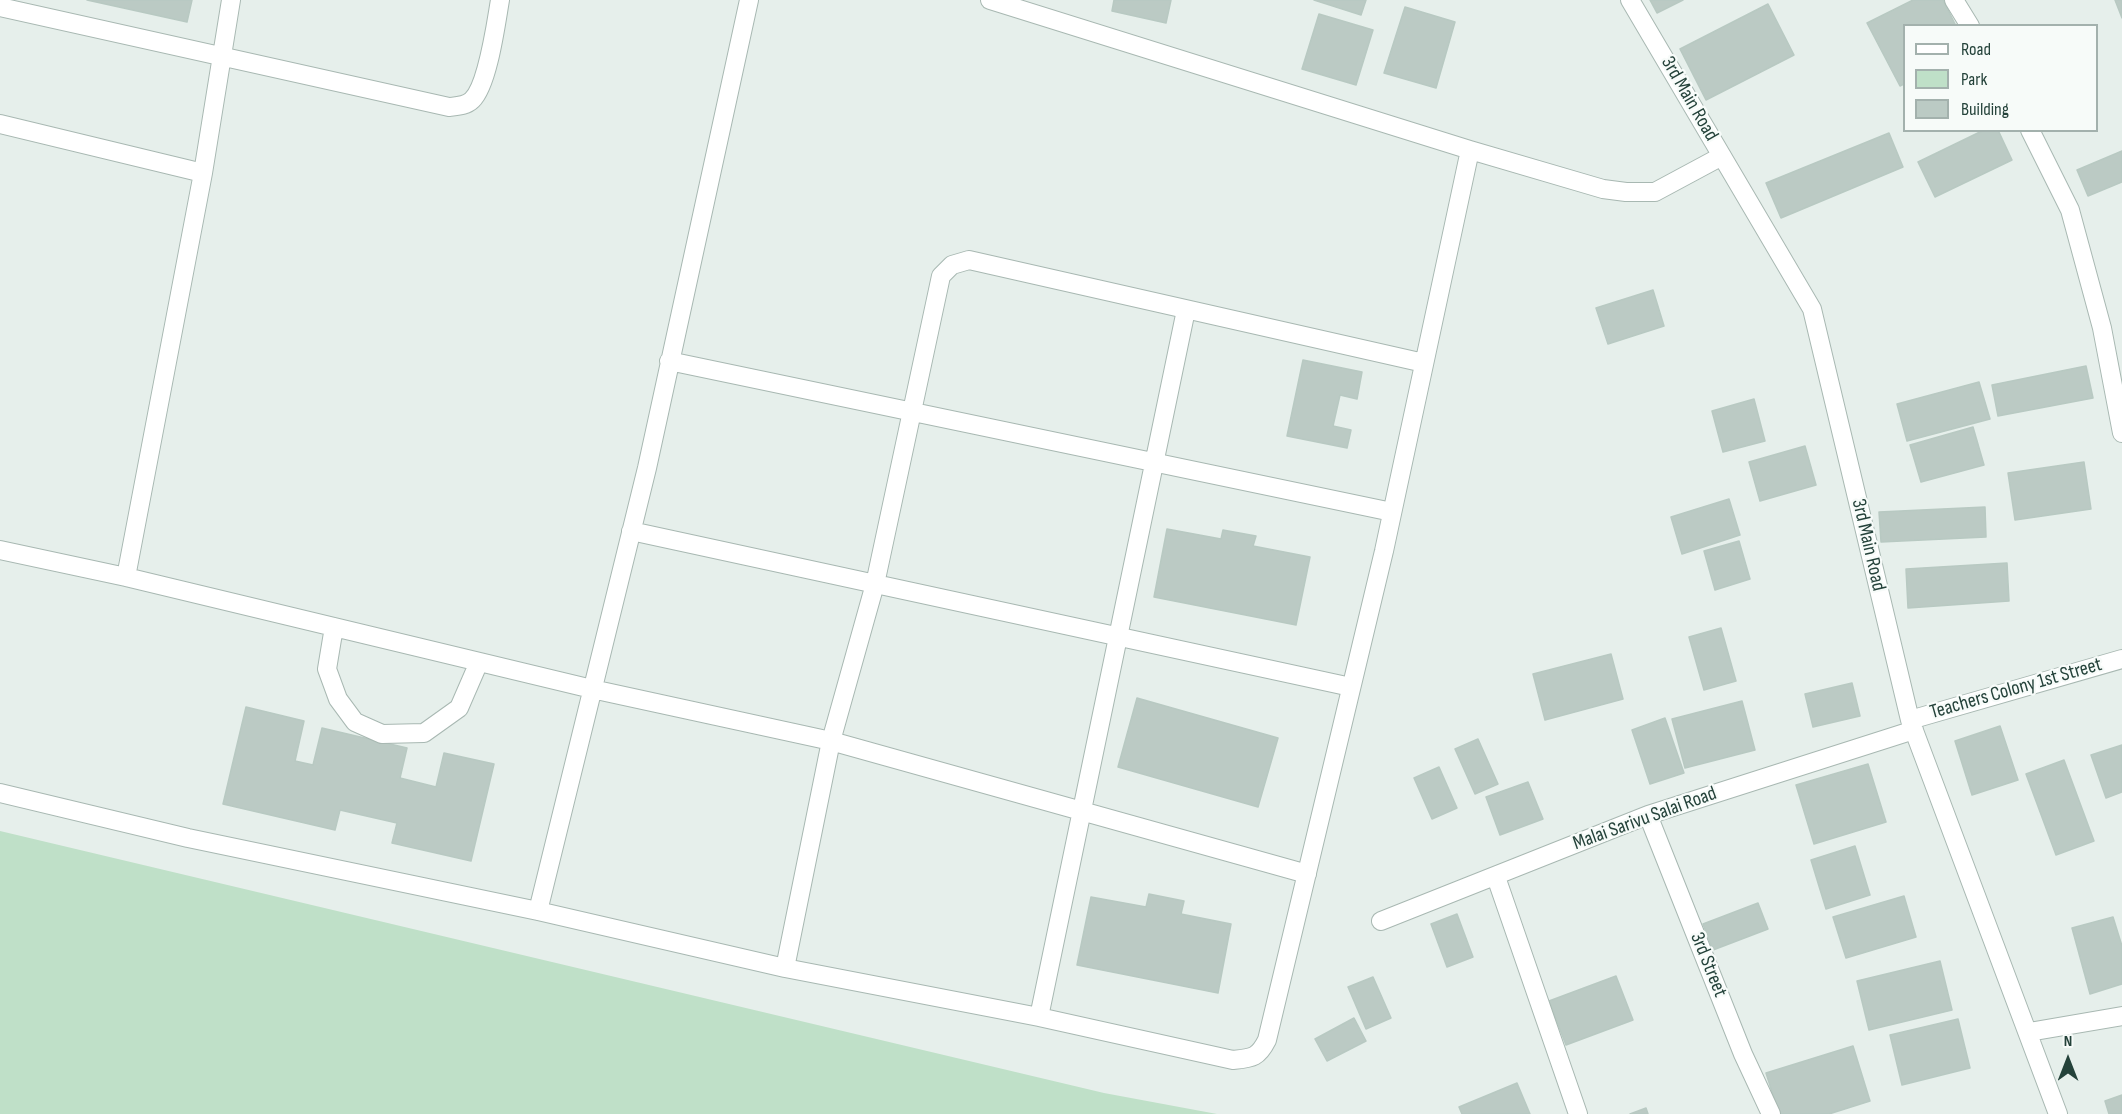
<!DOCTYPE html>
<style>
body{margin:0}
#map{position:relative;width:2122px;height:1114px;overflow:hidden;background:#e6efeb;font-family:"Sofia Sans Condensed",sans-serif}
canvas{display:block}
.legend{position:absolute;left:1903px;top:24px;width:195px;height:108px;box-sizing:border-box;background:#f7fbf9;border:2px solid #a3b1ad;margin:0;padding:8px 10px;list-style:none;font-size:18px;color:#24423a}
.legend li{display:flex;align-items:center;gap:12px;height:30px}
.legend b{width:30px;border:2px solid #a3b1ad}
.north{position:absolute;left:2038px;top:1030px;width:60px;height:60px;-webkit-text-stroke:4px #f7fbf9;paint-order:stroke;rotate:0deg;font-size:16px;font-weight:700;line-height:24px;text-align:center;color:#24423a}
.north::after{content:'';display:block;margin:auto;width:21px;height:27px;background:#24423a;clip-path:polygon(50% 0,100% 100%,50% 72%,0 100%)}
</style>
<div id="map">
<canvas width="2122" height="1114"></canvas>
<ul class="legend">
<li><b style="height:8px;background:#fff"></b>Road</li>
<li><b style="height:16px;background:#bfe0c8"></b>Park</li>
<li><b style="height:16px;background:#bbcac4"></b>Building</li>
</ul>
<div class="north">N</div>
</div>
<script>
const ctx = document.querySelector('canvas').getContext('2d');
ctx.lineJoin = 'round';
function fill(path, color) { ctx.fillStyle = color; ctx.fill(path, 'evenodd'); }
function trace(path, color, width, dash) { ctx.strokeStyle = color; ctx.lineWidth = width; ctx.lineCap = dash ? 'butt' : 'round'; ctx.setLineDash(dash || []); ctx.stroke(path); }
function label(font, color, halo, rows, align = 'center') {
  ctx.font = font + ' "Sofia Sans Condensed",sans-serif'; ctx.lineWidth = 4.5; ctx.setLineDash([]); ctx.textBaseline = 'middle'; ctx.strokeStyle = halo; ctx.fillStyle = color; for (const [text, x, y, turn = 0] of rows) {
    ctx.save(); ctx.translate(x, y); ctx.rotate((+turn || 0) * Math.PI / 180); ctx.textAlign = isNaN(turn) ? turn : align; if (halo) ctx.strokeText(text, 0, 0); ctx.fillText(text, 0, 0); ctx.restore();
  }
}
fill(new Path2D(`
 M0 831 1104 1093 1217 1114H0Z`), '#bfe0c8');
const building = new Path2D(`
 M87 0H192L187 22Z
 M1114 0H1171L1166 23 1112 11Z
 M1314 0H1366L1361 15Z
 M1650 0H1683L1657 13Z
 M1913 0H1943L1956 26H1904V84L1900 86 1867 23Z
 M2115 0H2122V18Z
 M1768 4 1794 55 1706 100 1680 49Z
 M1405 7 1455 22 1436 88 1384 73Z
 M1319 14 1373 30 1356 85 1302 69Z
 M1984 130H1998L2012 160 1935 197 1918 162Z
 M1889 133 1903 167 1781 218 1766 183Z
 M2122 151V182L2088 196 2077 170Z
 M1653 290 1664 326 1608 344 1596 308Z
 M1303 360 1362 372 1357 399 1340 395 1333 426 1351 430 1347 448 1287 436Z
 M2086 366 2093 398 1998 416 1992 385Z
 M1979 382 1990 419 1907 441 1897 404Z
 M1754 399 1765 441 1723 452 1712 411Z
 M1973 427 1984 465 1921 482 1910 445Z
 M1805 446 1816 485 1760 501 1749 462Z
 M2084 462 2091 509 2015 520 2008 473Z
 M1729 499 1740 535 1682 554 1671 517Z
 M1985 507 1986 537 1881 542 1879 512Z
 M1167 529 1221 539 1223 530 1256 536 1253 546 1310 557 1296 625 1154 597Z
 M1739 541 1750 579 1715 590 1704 551Z
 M2007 563 2009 601 1908 608 1906 569Z
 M1721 628 1736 681 1704 690 1689 637Z
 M1611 654 1623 699 1545 720 1533 674Z
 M1852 683 1860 716 1813 727 1805 694Z
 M1137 698 1278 738 1258 807 1118 767Z
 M1742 701 1755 750 1685 768 1672 719Z
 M246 707 304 721 295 761 313 765 322 728 407 748 400 778 436 787 444 753 494 764 471 861 392 843 397 823 340 810 335 830 223 804Z
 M1665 718 1684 773 1650 784 1632 730Z
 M2000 726 2018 780 1972 795 1955 741Z
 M1478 739 1498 784 1475 794 1455 749Z
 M2122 745V792L2106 798 2091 755Z
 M2064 760 2094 841 2056 855 2026 774Z
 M1868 764 1886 822 1814 844 1796 785Z
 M1439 767 1457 808 1432 819 1414 778Z
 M1528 782 1543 819 1500 835 1486 797Z
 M1855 846 1870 895 1826 909 1811 860Z
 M1149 894 1184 901 1181 914 1231 924 1218 993 1077 965 1091 897 1146 907Z
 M1904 896 1916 937 1846 958 1833 917Z
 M1758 903 1768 929 1713 950 1703 924Z
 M1457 914 1473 957 1447 967 1431 924Z
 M2113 917 2122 946V984L2090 994 2072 928Z
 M1940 961 1952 1010 1869 1030 1857 981Z
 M1616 976 1633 1020 1566 1045 1549 1001Z
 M1373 977 1391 1018 1366 1029 1348 987Z
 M1354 1018 1366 1041 1327 1061 1315 1039Z
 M1958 1019 1970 1068 1902 1085 1890 1035Z
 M1853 1046 1870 1101 1829 1114H1779L1766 1073Z
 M1517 1083 1530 1114H1462L1459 1107Z
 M2122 1095V1114H2109L2105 1101Z
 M1646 1108 1648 1114H1630Z`);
fill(building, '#bbcac4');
trace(building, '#b8c9c2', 1.5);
const minor = new Path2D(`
 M990 0 1470 150 1603 189 1626 192H1655L1722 156
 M1630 0 1812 309 1910 720 2058 1114
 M1954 0 1970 26
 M0 7 449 107C457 106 466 106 472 100 488 85 496 23 500 0
 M0 124 203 173
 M2030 130 2070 210 2102 328 2122 433
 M669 361 1392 512
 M631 531 1351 687
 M0 550 126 577 592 689 831 741 1307 874
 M126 577 203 173 231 0
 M334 627 327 669 338 699 355 722 382 734 424 733 459 708 479 662
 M1910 720 2122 659
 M0 793 188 838 538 911 785 968 1039 1017 1233 1060C1252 1058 1258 1058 1267 1040L1384 551 1470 150
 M1648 815 1743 1054 1771 1114
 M1496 877 1578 1114
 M538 911 647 468 749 0
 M1381 921 1648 815 1914 730
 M785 968 831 741 875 584 941 276 952 265 969 260 1424 363
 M1039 1017 1186 310
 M2029 1032 2122 1016`);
trace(minor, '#a8b8b2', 20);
trace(minor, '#fff', 18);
label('20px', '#24423a', '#f7fbf9', [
 ["3rd Main Road",1689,99,60],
 ["3rd Main Road",1868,545,77],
 ["Teachers Colony 1st Street",2016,689,-16],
 ["Malai Sarivu Salai Road",1645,819,-20],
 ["3rd Street",1708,965,68]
]);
</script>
